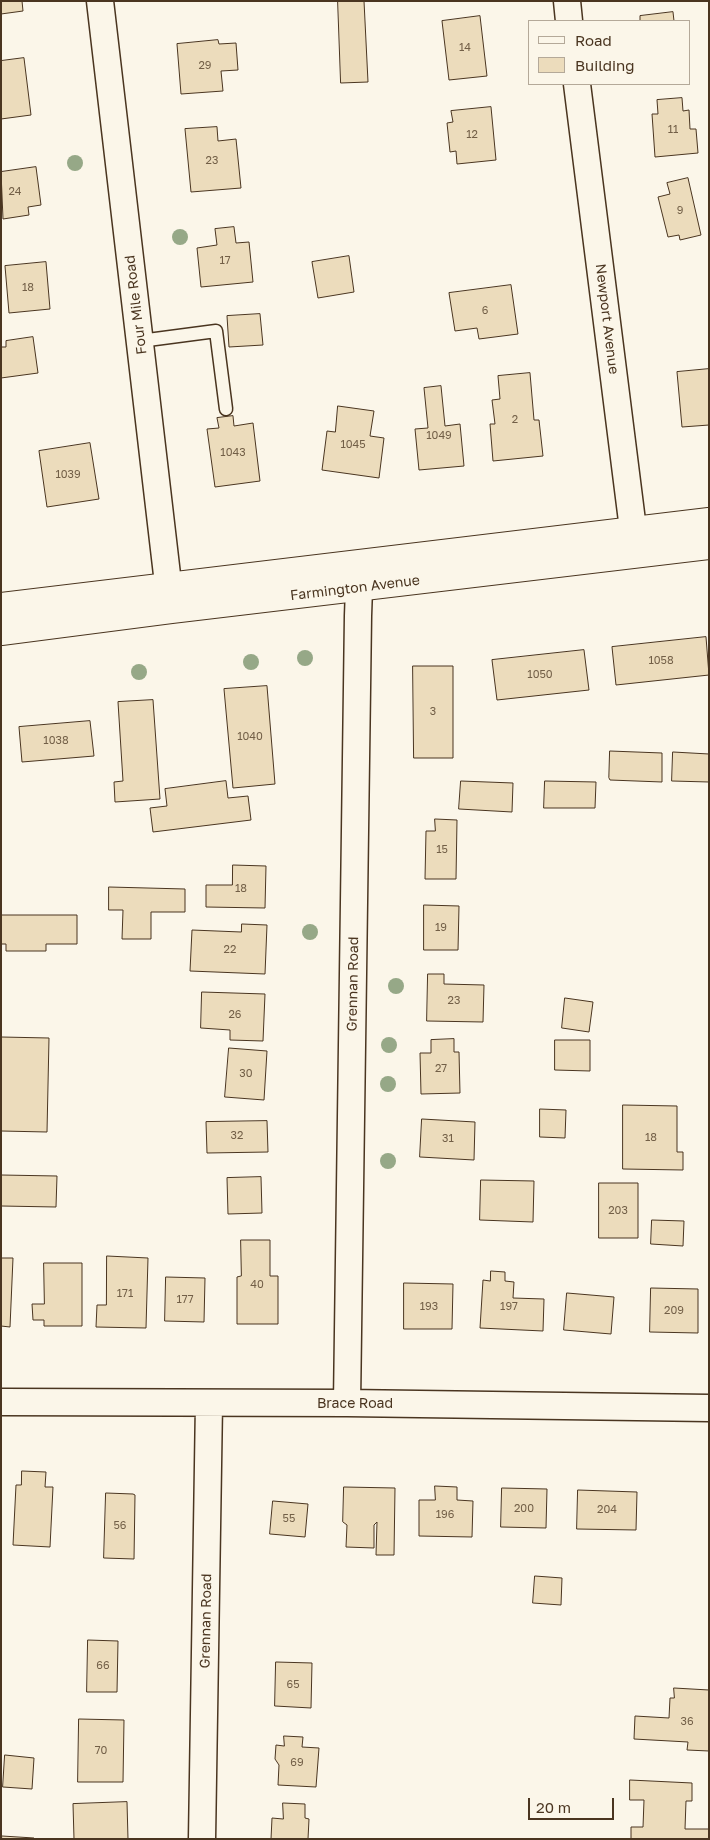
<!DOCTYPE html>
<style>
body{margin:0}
#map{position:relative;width:710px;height:1840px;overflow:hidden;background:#fbf6e9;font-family:"Golos Text",sans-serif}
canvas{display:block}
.frame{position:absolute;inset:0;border:2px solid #4a3520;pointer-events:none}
.legend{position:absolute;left:528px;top:20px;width:162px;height:65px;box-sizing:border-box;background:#fbf6e9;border:1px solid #b4a999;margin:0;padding:6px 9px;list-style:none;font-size:15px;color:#4a3520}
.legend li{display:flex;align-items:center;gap:10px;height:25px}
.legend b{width:25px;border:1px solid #b4a999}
.scale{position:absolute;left:528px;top:1798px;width:86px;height:22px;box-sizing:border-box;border:2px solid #4a3520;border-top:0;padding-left:6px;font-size:15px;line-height:18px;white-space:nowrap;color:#4a3520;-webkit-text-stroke:4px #fbf6e9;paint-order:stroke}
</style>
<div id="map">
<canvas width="710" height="1840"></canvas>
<div class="frame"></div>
<ul class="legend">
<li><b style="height:6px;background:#fbf6e9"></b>Road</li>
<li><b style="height:14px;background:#ecdcbc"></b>Building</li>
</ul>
<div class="scale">20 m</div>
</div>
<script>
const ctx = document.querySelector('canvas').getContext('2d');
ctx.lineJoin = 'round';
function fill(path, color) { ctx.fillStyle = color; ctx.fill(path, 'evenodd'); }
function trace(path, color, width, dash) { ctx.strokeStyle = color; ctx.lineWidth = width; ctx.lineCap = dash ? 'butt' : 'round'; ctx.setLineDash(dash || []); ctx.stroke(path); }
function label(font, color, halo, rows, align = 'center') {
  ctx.font = font + ' "Golos Text",sans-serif'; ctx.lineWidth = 4; ctx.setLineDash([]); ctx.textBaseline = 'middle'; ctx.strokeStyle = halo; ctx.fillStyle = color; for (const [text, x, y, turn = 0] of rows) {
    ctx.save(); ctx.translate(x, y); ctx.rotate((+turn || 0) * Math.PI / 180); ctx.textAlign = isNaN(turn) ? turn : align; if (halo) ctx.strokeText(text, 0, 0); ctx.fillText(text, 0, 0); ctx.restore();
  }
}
const building = new Path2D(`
 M1 1H22L23 11 1 14Z
 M338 1H364L368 82 341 83Z
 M673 12 674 21H640V16Z
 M480 16 487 76 449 80 442 21Z
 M218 40 219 44 236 43 238 70 221 71 223 91 181 94 177 44Z
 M24 58 31 115 1 119V61Z
 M682 98 683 111 689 110 690 129H696L698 153 655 157 652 114H658L657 100Z
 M491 107 496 160 457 164 456 151 450 152 447 123 453 122 451 111Z
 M217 127 218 141 236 139 241 188 191 192 185 129Z
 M36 167 41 205 28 207 29 215 3 219 1 172Z
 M688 178 701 235 680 240 679 235 668 237 658 197 670 194 667 183Z
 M234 227 236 243 249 242 253 282 201 287 197 248 217 245 215 229Z
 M349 256 354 292 318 298 312 262Z
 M46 262 50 309 9 313 5 266Z
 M511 285 518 334 479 339 477 328 455 331 449 293Z
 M260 314 263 345 229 347 227 316Z
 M33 337 38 373 1 378V347H6V341Z
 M709 369V425L682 427 677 372Z
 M530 373 534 420H539L543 456 493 461 490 424H495L492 400 500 399 498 376Z
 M441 386 445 426 460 424 464 466 419 470 415 429 428 428 424 388Z
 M338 406 374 411 370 436 384 438 379 478 322 470 327 431 335 432Z
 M233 416 234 426 253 423 260 481 215 487 207 429 219 428 217 418Z
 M90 443 99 499 47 507 39 451Z
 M706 637 709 675 616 685 612 647Z
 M584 650 589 690 497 700 492 660Z
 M413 666H453V758H414Z
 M267 686 275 784 233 788 224 689Z
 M153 700 160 799 115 802 114 782 123 781 118 702Z
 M90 721 94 756 22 762 19 727Z
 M610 751 662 753V782L610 780 609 778Z
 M673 752 709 754V782L672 781Z
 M226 781 228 798 248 796 251 820 153 832 150 808 167 806 165 789Z
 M461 781 513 783 512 812 459 809Z
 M545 781 596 782 595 808H544Z
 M435 819 457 820 456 879H425L426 831H435Z
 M233 865 266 866 265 908 206 907V885H232Z
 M109 887 185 889V912H151V939H122L123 910H109Z
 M424 905 459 906 458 950H424Z
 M1 915H77V944H46V951H6V944H1Z
 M242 924 267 925 265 974 190 971 192 930 241 932Z
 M428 974H444V984L484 985 483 1022 427 1021Z
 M202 992 265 994 263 1041 230 1040V1030L201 1028Z
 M565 998 593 1002 589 1032 562 1028Z
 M1 1037 49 1038 47 1132 1 1131Z
 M454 1039V1052H459L460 1093 421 1094 420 1053H431V1040Z
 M555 1040H590V1071L555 1070Z
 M229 1048 267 1051 264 1100 225 1097Z
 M623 1105 677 1106V1152H683V1170L623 1169Z
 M540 1109 566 1110 565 1138 540 1137Z
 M422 1119 475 1122 474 1160 420 1157Z
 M267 1121 268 1152 207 1153 206 1122Z
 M1 1175 57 1176 56 1207 1 1206Z
 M261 1177 262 1213 228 1214 227 1178Z
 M481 1180 534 1181 533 1222 480 1220Z
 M599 1183H638V1238H599Z
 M652 1220 684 1221 683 1246 651 1244Z
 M241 1240H270V1276H278V1324H237V1277L241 1276Z
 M107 1256 148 1258 146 1328 96 1327 97 1305H106Z
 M1 1258H13L10 1327 1 1326Z
 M44 1263H82V1326H44V1320H33L32 1304H44Z
 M491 1271 505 1272V1281L514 1282 513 1298 544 1299 543 1331 480 1328 483 1280 490 1281Z
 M166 1277 205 1278 204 1322 165 1321Z
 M404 1283 453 1284 452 1329H404Z
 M651 1288 698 1289V1333L650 1332Z
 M567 1293 614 1297 611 1334 564 1330Z
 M22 1471 46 1472 45 1487H53L50 1547 13 1545 16 1485H21Z
 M435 1486 457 1487V1500L473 1501 472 1537 419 1536V1500H435Z
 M344 1487 395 1488 394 1555H376L377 1522 374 1525V1548L346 1547 347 1525 343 1522Z
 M502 1488 547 1489 546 1528 501 1527Z
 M578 1490 637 1492 636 1530 577 1529Z
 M106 1493 133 1494 135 1495 134 1559 104 1558Z
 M273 1501 308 1504 305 1537 270 1534Z
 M535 1576 562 1578 561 1605 533 1603Z
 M88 1640 118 1641 117 1692H87Z
 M276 1662 312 1663 311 1708 275 1706Z
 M674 1688 709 1690V1751L687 1750 688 1742 634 1739 635 1716 669 1718 670 1698H674Z
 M79 1719 124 1720 123 1782H78Z
 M284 1736 303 1737 302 1747 319 1748 316 1787 278 1785 279 1765 275 1759 276 1745 284 1746Z
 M5 1755 34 1758 32 1789 3 1787Z
 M630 1780 692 1783V1801H686L685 1829H709V1839H631V1827H643L644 1800H630Z
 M127 1802 128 1839H74L73 1804Z
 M283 1803 305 1804V1818L309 1819 308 1839H271L272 1818 283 1819Z
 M2 1836 34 1838V1839H2Z`);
fill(building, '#ecdcbc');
trace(building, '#4a3520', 1);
const service = new Path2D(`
 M140 341 216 331 226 409`);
const minor = new Path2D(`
 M100 1 171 609
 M567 1 569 21
 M577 84 636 553
 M1 1402 347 1403 709 1408
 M347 1403 358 616 359 588 355 565
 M202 1839 209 1403`);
const primary = new Path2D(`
 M1 607 709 522
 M1 631 171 609 709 545`);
trace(service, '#4a3520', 15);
trace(minor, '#4a3520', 29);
trace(primary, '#4a3520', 30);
trace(service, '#fbf6e9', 12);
trace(minor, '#fbf6e9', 26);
trace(primary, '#fbf6e9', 28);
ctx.fillStyle = '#96a887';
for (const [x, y] of [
 [75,163],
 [180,237],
 [305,658],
 [251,662],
 [139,672],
 [310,932],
 [396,986],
 [389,1045],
 [388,1084],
 [388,1161]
]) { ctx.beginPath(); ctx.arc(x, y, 8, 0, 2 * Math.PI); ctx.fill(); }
label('11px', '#725f47', null, [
 ["14",465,48],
 ["29",205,66],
 ["11",673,130],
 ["12",472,135],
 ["23",212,161],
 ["24",15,192],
 ["9",680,211],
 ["17",225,261],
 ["18",28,288],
 ["6",485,311],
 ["2",515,420],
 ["1049",439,436],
 ["1045",353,445],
 ["1043",233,453],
 ["1039",68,475],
 ["1058",661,661],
 ["1050",540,675],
 ["3",433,712],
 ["1040",250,737],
 ["1038",56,741],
 ["15",442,850],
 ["18",241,889],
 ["19",441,928],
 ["22",230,950],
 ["23",454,1001],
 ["26",235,1015],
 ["27",441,1069],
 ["30",246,1074],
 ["32",237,1136],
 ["18",651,1138],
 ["31",448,1139],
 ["203",618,1211],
 ["40",257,1285],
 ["171",125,1294],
 ["177",185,1300],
 ["193",429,1307],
 ["197",509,1307],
 ["209",674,1311],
 ["200",524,1509],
 ["204",607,1510],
 ["196",445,1515],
 ["55",289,1519],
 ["56",120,1526],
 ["66",103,1666],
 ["65",293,1685],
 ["36",687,1722],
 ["70",101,1751],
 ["69",297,1763]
]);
label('14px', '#4a3520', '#fbf6e9', [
 ["Four Mile Road",136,305,-97],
 ["Newport Avenue",607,319,83],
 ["Farmington Avenue",355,588,-7],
 ["Grennan Road",353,984,-89],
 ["Brace Road",355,1404],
 ["Grennan Road",206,1621,-89]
]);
</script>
